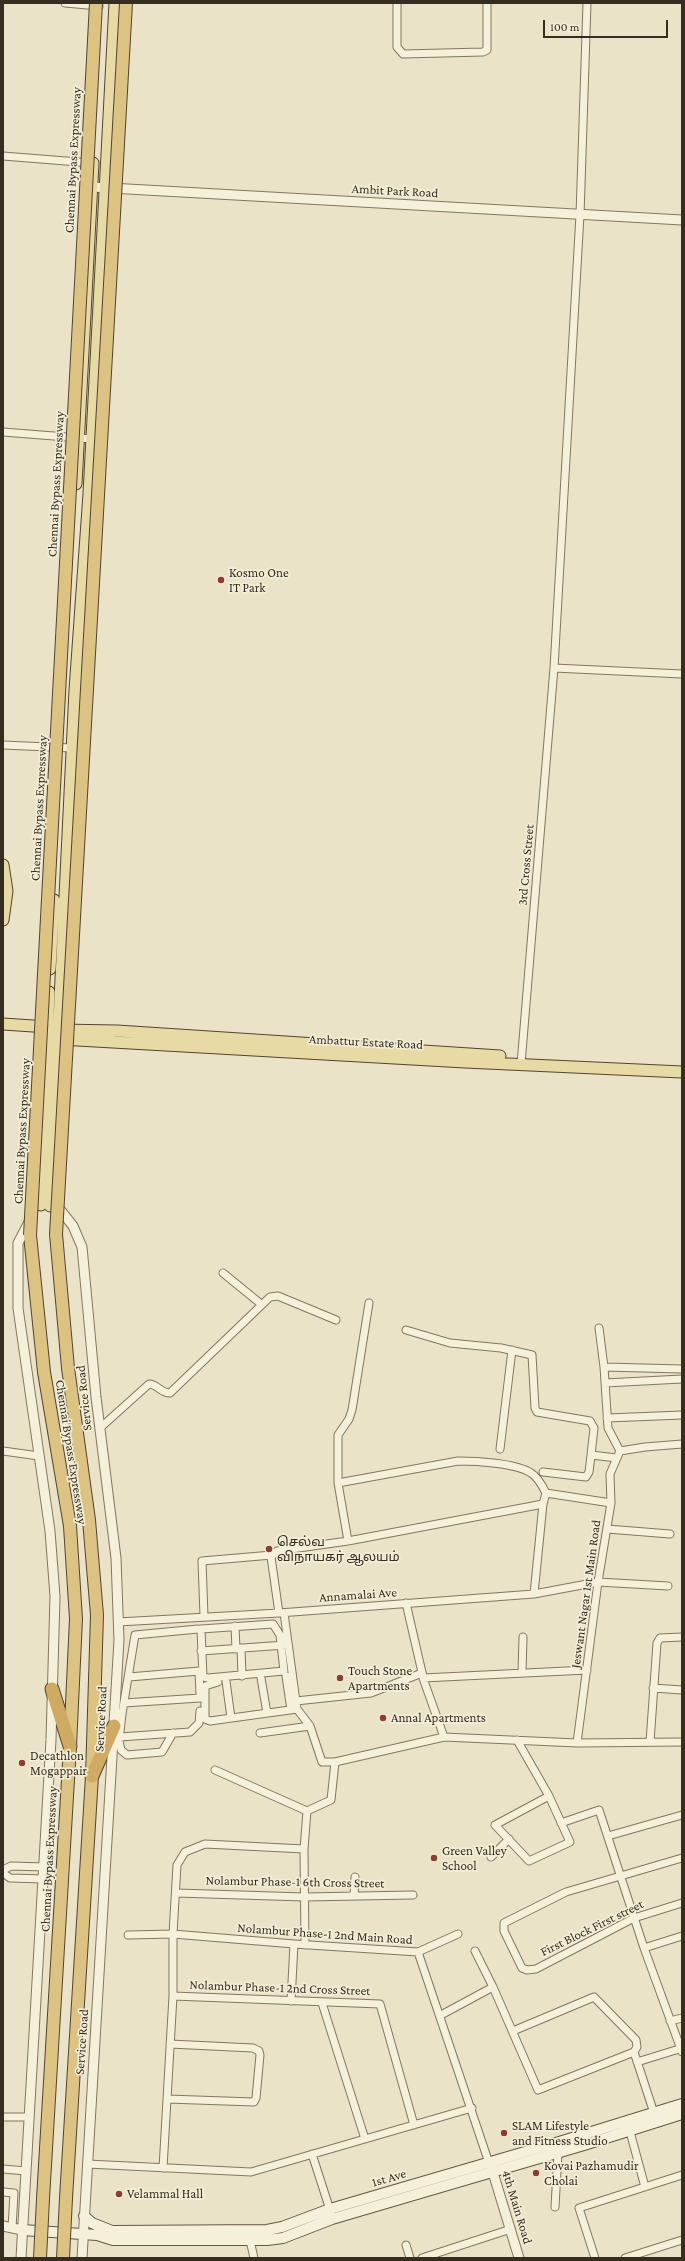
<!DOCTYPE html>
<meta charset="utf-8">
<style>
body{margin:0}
#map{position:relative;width:685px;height:2261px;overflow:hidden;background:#eae3c8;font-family:"Crimson Pro",serif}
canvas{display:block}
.frame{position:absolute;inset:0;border:4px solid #362d21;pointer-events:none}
.scale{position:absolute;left:543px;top:20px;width:125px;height:18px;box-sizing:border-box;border:2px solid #362d21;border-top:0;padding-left:5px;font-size:12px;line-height:14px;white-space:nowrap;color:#362d21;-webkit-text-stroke:3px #f2edd6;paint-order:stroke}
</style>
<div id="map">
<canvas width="685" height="2261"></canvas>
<div class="frame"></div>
<div class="scale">100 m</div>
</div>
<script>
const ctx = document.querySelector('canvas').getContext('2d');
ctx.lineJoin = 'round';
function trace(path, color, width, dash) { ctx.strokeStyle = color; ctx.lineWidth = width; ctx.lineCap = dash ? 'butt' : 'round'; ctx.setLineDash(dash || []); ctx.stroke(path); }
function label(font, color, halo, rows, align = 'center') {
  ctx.font = font + ' "Crimson Pro","Noto Sans Tamil",serif'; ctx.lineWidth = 3.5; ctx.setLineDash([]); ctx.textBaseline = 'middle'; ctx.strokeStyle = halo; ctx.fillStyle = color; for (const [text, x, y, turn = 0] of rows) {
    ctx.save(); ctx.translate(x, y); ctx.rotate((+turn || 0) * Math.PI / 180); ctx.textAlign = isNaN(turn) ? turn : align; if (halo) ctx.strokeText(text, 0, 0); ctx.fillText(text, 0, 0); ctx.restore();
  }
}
const minor = new Path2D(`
 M65 3 99 6
 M397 3V47L403 54 483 52 487 50V3
 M3 156 91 163
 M3 432 92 439
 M554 668 682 674
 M3 745 72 748
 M521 1064 554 668 580 215 587 3
 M223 1273 261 1304
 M599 1328 604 1367
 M406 1330 450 1343 501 1348 532 1355 535 1408 537 1412 590 1421 594 1428 591 1455 617 1458
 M605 1383 682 1379
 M607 1418 682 1415
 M100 1428 149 1384C157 1384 161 1393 170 1393L270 1297 278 1296 336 1320
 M500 1449 512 1350
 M3 1451 39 1456
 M620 1451 608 1428 604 1367 682 1369
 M620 1451 645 1447 682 1444
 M543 1472 586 1477 589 1472 591 1455
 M338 1483V1435L349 1419 352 1410 369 1303
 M607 1529 670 1534
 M348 1541 338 1483 458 1461C476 1461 516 1463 531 1473 538 1477 543 1487 546 1493
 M534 1594 543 1504
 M406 1603 424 1681 444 1737
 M279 1613 271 1557 277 1551 348 1541 543 1504 546 1493 611 1503
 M284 1613 297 1709 310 1726 322 1762H335L444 1737 577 1743 682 1742
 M204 1616 202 1561 272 1555
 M118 1622 279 1613 534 1594 598 1582 668 1586
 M273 1624 280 1635 284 1671 208 1678 203 1677 201 1629Z
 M235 1626 236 1649
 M241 1648 242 1676
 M201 1651 285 1645
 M199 1671 200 1694
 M522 1673 523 1637
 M286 1676 291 1710
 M129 1677 199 1671
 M261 1678 267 1713
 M423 1678 587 1670
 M226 1681 231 1718
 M218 1682 205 1686V1719L210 1721 297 1709
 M653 1688 682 1690
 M296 1701 371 1693 422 1673
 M124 1703 200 1698
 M173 1733 162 1752 127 1755 121 1750 119 1741 122 1714 135 1635 198 1629
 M260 1733 310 1726
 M120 1737 190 1732 199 1723 200 1711
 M517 1740 549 1796 570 1842 529 1861 495 1825 549 1796
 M650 1742 657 1643 660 1638 682 1637
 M577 1743 598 1582 611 1503 610 1474 620 1451
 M215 1770 307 1811
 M561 1823 599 1810 644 1948 682 2052
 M608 1836 682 1815
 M491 1857 509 1839
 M682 1858 566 1892 504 1923V1931L522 1968 527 1970 536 1969 634 1918 682 1903
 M3 1870 11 1866 45 1867
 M3 1873 10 1878 44 1879
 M177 1893 304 1897 413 1895
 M354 1896 355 1877
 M128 1935 173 1934 294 1944 418 1952 489 2163
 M305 1945 304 1849 307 1811 331 1800 335 1762
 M644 1948 682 1936
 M475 1951 493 1987
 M418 1952 458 1934
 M173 1996 380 2004 414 2125
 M291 2001 294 1944
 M322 2003 365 2139
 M441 2015 493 1987 538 2090 634 2052 637 2047 636 2040 594 1997 513 2031
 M670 2021 682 2018
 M634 2052 654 2113
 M637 2062 679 2049
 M167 2099 254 2102 256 2098 260 2055 259 2051 253 2048 170 2044
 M3 2117H29
 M629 2128 645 2187
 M312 2154 331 2213
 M87 2164 251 2172 472 2108
 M163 2168 173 1996V1934L177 1865 185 1852 205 1844 304 1849
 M3 2169 26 2171
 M3 2192 14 2193 12 2228
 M555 2207 558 2153
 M249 2236 254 2258
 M406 2245 410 2258
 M422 2258 511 2229
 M595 2258 579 2208 682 2175
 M625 2258 682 2240`);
const tertiary = new Path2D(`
 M92 187 682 220
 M55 1206 58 1207 73 1226 82 1247 96 1397 116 1558 119 1640 82 2258
 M491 2166 519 2258
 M3 2226 22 2230
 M21 2258 51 1740 55 1596 50 1531 18 1308V1243L30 1220`);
const secondary = new Path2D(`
 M84 2216 92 2223 112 2231
 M22 2230 97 2235 113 2240H267L283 2238 332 2219 584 2145 682 2114
 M97 2234 112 2231 267 2230 282 2227 330 2209 559 2142 682 2104`);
const primary = new Path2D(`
 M76 484 93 163
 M3 865 7 891 3 920
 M50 969 54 900
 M3 1024 48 1027
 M60 1030 117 1031 500 1056
 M60 1039 465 1062 682 1072
 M41 1205 49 992
 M50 1206 75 690 89 494 115 3`);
const trunk = new Path2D(`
 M56 1234 68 1368 89 1520 97 1615 92 1776 66 2198
 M30 1235 44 1372 70 1526 76 1619 70 1746 43 2199`);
const motorway = new Path2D(`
 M52 1689 70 1746
 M92 1776 114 1726`);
trace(minor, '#84765f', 9);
trace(tertiary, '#84765f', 11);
trace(secondary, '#655742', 12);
trace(primary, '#524432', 13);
trace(trunk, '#524432', 14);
trace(motorway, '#524432', 15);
trace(minor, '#f5f0da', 7);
trace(tertiary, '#f5f0da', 9);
trace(secondary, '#f5f0da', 10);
trace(primary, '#e8daa4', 11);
trace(trunk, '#dcc283', 12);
trace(motorway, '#cfaa62', 13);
const trunkBridge = new Path2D(`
 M56 1234 126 3
 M30 1235 96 3
 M40 2258 43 2199
 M63 2258 66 2198`);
trace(trunkBridge, '#524432', 14, []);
trace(trunkBridge, '#dcc283', 12);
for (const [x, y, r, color] of [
 [221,580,4,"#8c3d35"],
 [269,1549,4,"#8c3d35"],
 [340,1678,4,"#8c3d35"],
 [383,1718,4,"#8c3d35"],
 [22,1763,4,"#8c3d35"],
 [434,1858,4,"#8c3d35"],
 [504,2133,4,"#8c3d35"],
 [536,2173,4,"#8c3d35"],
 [119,2194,4,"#8c3d35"]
]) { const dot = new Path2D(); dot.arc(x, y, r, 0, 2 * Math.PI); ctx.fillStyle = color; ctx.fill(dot); trace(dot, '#f2edd6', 1.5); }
label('13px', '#362d21', '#f2edd6', [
 ["Chennai Bypass Expressway",73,160,-87],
 ["Ambit Park Road",395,191,3],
 ["Chennai Bypass Expressway",56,484,-87],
 ["Chennai Bypass Expressway",39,808,-87],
 ["3rd Cross Street",526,865,-85],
 ["Ambattur Estate Road",366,1042,3],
 ["Chennai Bypass Expressway",22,1131,-87],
 ["Service Road",84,1398,-96],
 ["Chennai Bypass Expressway",71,1452,81],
 ["Jeswant Nagar 1st Main Road",586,1594,-82],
 ["Annamalai Ave",358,1595,-4],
 ["Service Road",101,1719,-87],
 ["Chennai Bypass Expressway",49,1859,-87],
 ["Nolambur Phase-1 6th Cross Street",295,1882,1],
 ["First Block First street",592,1928,-26],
 ["Nolambur Phase-1 2nd Main Road",325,1934,4],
 ["Nolambur Phase-1 2nd Cross Street",280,1988,2],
 ["Service Road",82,2042,-86],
 ["1st Ave",389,2178,-16],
 ["4th Main Road",517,2207,73]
]);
label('13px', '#362d21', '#f2edd6', [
 ["Kosmo One",229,573],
 ["IT Park",229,588],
 ["செல்வ",277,1542],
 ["விநாயகர் ஆலயம்",277,1557],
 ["Touch Stone",348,1671],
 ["Apartments",348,1686],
 ["Annal Apartments",391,1718],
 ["Decathlon",30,1756],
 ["Mogappair",30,1771],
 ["Green Valley",442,1851],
 ["School",442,1866],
 ["SLAM Lifestyle",512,2126],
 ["and Fitness Studio",512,2141],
 ["Kovai Pazhamudir",544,2166],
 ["Cholai",544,2181],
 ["Velammal Hall",127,2194]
], 'left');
</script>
